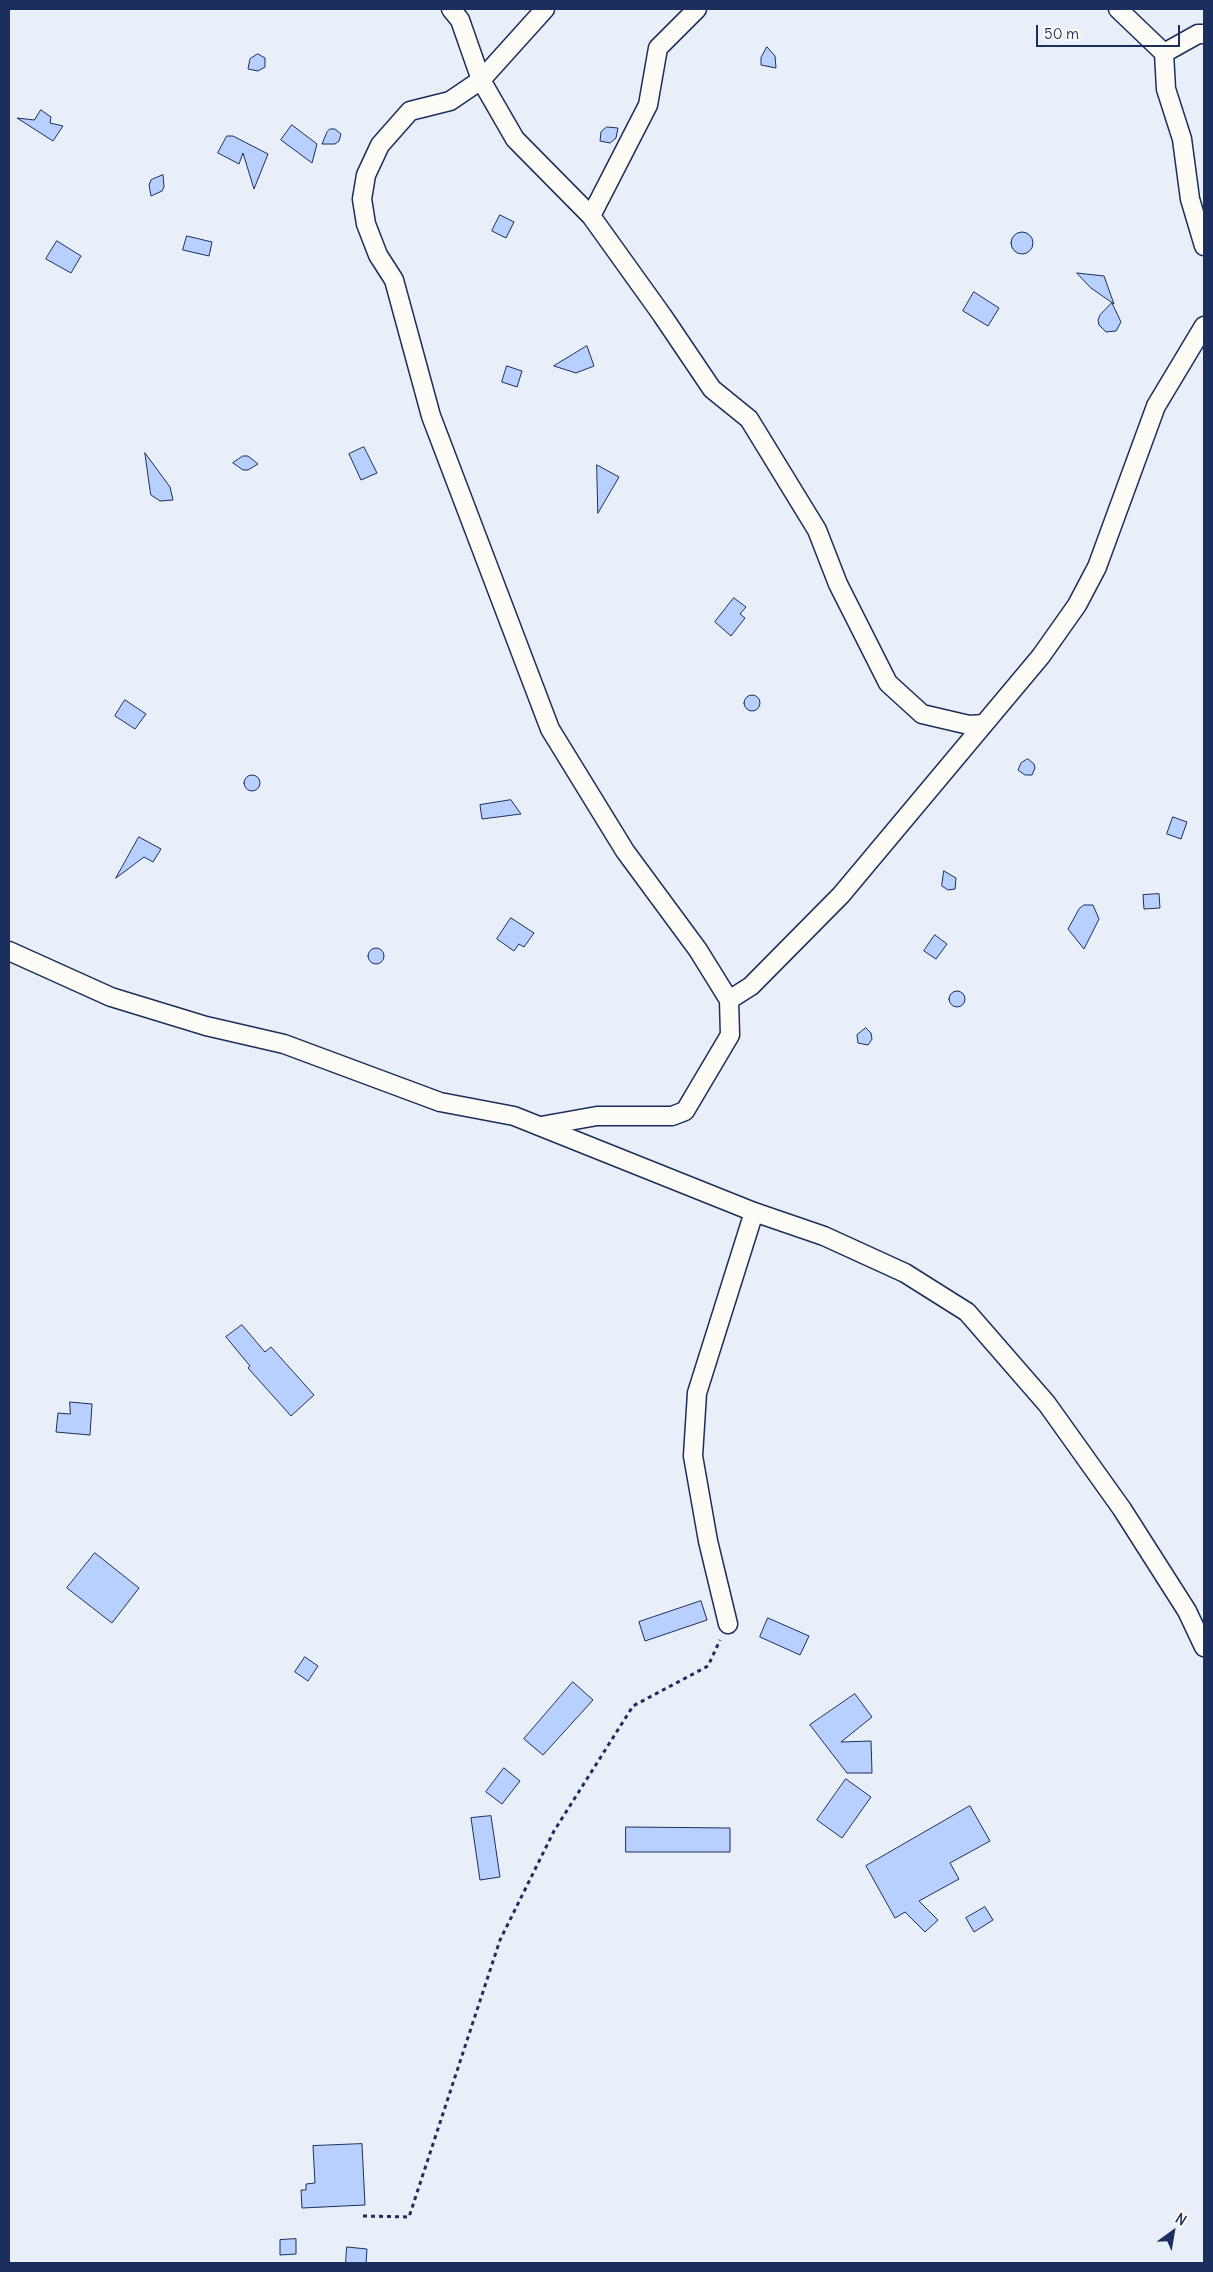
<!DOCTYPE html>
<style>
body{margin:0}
#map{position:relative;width:1213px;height:2272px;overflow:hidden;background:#e8eff9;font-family:Delius,sans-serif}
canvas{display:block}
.frame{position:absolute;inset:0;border:10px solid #1b2f5e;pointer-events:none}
.north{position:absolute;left:1148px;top:2207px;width:50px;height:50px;-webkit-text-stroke:4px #fdfcf7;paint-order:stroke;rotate:32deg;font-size:14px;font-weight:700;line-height:20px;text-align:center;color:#1b2f5e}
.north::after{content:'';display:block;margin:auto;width:18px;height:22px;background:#1b2f5e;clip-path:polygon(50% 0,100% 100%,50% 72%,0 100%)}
.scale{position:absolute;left:1036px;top:25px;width:144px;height:22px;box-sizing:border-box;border:2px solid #1b2f5e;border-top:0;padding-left:6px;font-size:15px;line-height:18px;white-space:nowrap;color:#1b2f5e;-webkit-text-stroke:4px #fdfcf7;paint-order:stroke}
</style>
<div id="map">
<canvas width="1213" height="2272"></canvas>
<div class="frame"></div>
<div class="north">N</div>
<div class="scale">50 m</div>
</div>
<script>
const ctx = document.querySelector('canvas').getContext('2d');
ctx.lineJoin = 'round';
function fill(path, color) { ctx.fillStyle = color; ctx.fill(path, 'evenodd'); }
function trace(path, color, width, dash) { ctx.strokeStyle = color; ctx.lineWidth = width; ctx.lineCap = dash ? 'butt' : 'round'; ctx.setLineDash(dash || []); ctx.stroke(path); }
const building = new Path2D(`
 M767 47 775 56 776 68 761 65V58Z
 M258 54 265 58V67L258 71 248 69 250 59Z
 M41 110 51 117 50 123 63 126 53 141 17 118 34 120Z
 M292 125 317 144 312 163 281 140Z
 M607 127 618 128 616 138 610 143 600 141 601 132Z
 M330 129H335L341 134 339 141 335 144H322L327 132Z
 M227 136H233L268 154 254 189 243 153 239 164 218 153Z
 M163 175 164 187 162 191 151 196 149 185 151 180Z
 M500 215 514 222 506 238 492 231Z
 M1011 243a11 11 0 1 1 22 0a11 11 0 1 1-22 0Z
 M187 236 212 242 209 256 183 250Z
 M57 241 81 256 71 273 46 259Z
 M1077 273 1104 276 1114 304 1091 288Z
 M974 292 999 308 988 326 963 311Z
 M1112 303 1121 322 1116 331 1106 332 1099 325 1098 320 1100 315Z
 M587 346 594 366 576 373 554 366Z
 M507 366 522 371 517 387 502 382Z
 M364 447 377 473 361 480 349 454Z
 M145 453 170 487 173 500 160 501 151 495Z
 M243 456H248L258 464 248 470H243L233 463Z
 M597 465 619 477 598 513Z
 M734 598 746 607 740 614 745 618 731 636 715 622Z
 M744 703a8 8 0 1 1 16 0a8 8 0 1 1-16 0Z
 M125 700 146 714 135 729 115 716Z
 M1028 759 1034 764 1035 768 1032 775H1025L1018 770 1021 763Z
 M244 783a8 8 0 1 1 16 0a8 8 0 1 1-16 0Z
 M511 800 521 814 482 819 480 805Z
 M1173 817 1187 822 1181 839 1167 834Z
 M139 837 161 849 153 862 144 857 116 878Z
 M944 871 956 878 955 889 948 890 942 886Z
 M1159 894 1160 908 1144 909 1143 895Z
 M1084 905H1093L1099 919 1084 949 1068 929 1079 909Z
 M511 918 534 933 524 947 519 944 514 951 497 939Z
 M935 935 947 944 936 959 924 951Z
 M368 956a8 8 0 1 1 16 0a8 8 0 1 1-16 0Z
 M949 999a8 8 0 1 1 16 0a8 8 0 1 1-16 0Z
 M866 1028 871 1033 872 1039 868 1045 858 1043 857 1035Z
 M242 1325 265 1352 271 1347 314 1395 291 1416 248 1368 250 1366 226 1337Z
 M70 1402 92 1404 90 1435 56 1432 58 1413 70 1414Z
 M95 1553 139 1588 112 1623 67 1588Z
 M701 1601 707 1620 645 1641 639 1622Z
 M768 1618 809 1636 800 1655 760 1637Z
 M305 1657 318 1666 308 1681 295 1672Z
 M573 1682 593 1700 543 1755 524 1739Z
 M855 1694 872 1717 841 1742 871 1741 872 1773H847L810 1725Z
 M504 1768 520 1781 502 1804 486 1792Z
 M846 1779 871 1797 842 1838 817 1820Z
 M970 1806 990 1841 950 1863 959 1879 919 1901 938 1920 925 1932 905 1912 895 1918 866 1866Z
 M491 1816 500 1877 480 1880 471 1818Z
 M626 1827 730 1828V1852H626Z
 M985 1907 993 1920 974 1932 966 1918Z
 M362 2144 365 2205 302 2208 301 2190H306V2184L315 2183 313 2146Z
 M296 2239V2254L280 2255V2240Z
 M347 2247 367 2249 366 2263H346Z`);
fill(building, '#b8d0fe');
trace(building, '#1b2f5e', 1);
const minor = new Path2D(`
 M451 9 460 20 481 80 515 139 591 216 662 315 712 389 749 419 817 530 838 584 888 683 922 714 969 725 984 724
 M545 9 481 80 450 101 410 111 380 145 366 175 362 199 366 224 378 255 394 280 431 416 550 729 625 851 698 950 729 1000
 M1118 9 1164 53 1166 89 1182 139 1190 199 1204 246
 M1164 53 1198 34H1204
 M591 216 648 105 658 48 697 9
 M9 951 111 997 206 1026 284 1044 440 1102 514 1116 754 1212 824 1236 905 1273 967 1312 1047 1404 1122 1509 1187 1611 1204 1647
 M541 1126 597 1116H672L685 1111 730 1035 729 1000 751 986 841 895 1041 656 1077 605 1097 567 1156 406 1204 326
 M728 1624 708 1541 693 1456 697 1393 754 1212`);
trace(minor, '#1b2f5e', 21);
trace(new Path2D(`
 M363 2216 409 2217 500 1940 554 1831 633 1706 708 1666 720 1640`), '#1b2f5e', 3, [4, 4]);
trace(minor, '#fdfcf7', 18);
</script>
